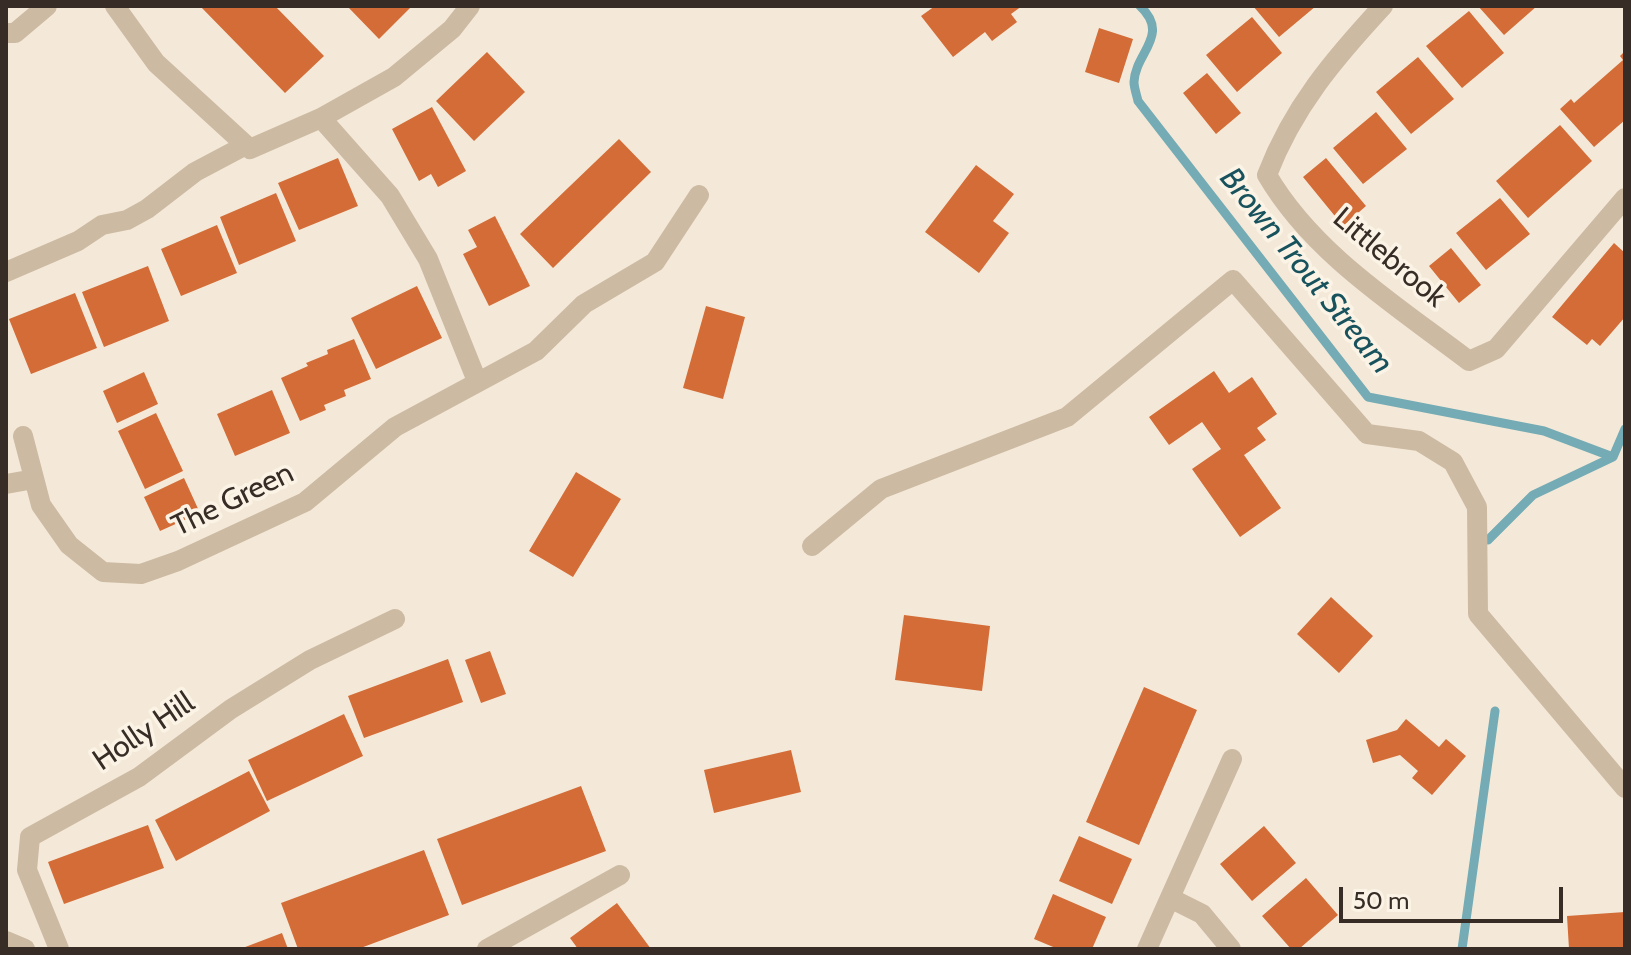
<!DOCTYPE html>
<style>
body{margin:0}
#map{position:relative;width:1631px;height:955px;overflow:hidden;background:#f4e9d8;font-family:Cabin,sans-serif}
canvas{display:block}
.frame{position:absolute;inset:0;border:8px solid #372d26;pointer-events:none}
.scale{position:absolute;left:1339px;top:887px;width:224px;height:36px;box-sizing:border-box;border:4px solid #372d26;border-top:0;padding-left:10px;font-size:24px;line-height:28px;white-space:nowrap;color:#372d26;-webkit-text-stroke:6px #fbf3e5;paint-order:stroke}
</style>
<div id="map">
<canvas width="1631" height="955"></canvas>
<div class="frame"></div>
<div class="scale">50 m</div>
</div>
<script>
const ctx = document.querySelector('canvas').getContext('2d');
ctx.lineJoin = 'round';
function trace(path, color, width, dash) { ctx.strokeStyle = color; ctx.lineWidth = width; ctx.lineCap = dash ? 'butt' : 'round'; ctx.setLineDash(dash || []); ctx.stroke(path); }
function fill(path, color) { ctx.fillStyle = color; ctx.fill(path, 'evenodd'); }
function label(font, color, halo, rows, align = 'center') {
  ctx.font = font + ' Cabin,sans-serif'; ctx.lineWidth = 7; ctx.setLineDash([]); ctx.textBaseline = 'middle'; ctx.strokeStyle = halo; ctx.fillStyle = color; for (const [text, x, y, turn = 0] of rows) {
    ctx.save(); ctx.translate(x, y); ctx.rotate((+turn || 0) * Math.PI / 180); ctx.textAlign = isNaN(turn) ? turn : align; if (halo) ctx.strokeText(text, 0, 0); ctx.fillText(text, 0, 0); ctx.restore();
  }
}
trace(new Path2D(`
 M1140 6C1171 35 1135 53 1134 82 1134 88 1137 96 1138 101L1368 397 1544 431 1613 457
 M1488 540 1533 495 1613 457 1625 429
 M1462 949 1495 711`), '#74abb4', 9);
fill(new Path2D(`
 M200 6H275L324 56 285 93Z
 M347 6H412L379 39Z
 M935 6H1022L1011 14 1017 22 992 41 985 32 953 57 921 16Z
 M1253 6H1316L1279 37Z
 M1478 6H1537L1504 35Z
 M1469 11 1504 53 1462 88 1426 46Z
 M1252 17 1282 53 1237 92 1206 55Z
 M1099 28 1133 39 1119 83 1085 72Z
 M1625 51V120L1594 147 1560 109 1571 99 1574 103 1623 60 1620 56Z
 M487 52 525 92 474 141 436 101Z
 M1418 57 1454 99 1411 134 1376 92Z
 M1207 73 1241 113 1216 134 1183 93Z
 M432 107 466 171 438 187 431 174 419 181 392 129Z
 M1376 112 1407 149 1363 184 1333 148Z
 M1560 125 1592 161 1528 218 1496 181Z
 M619 139 651 172 553 268 520 234Z
 M338 158 358 206 299 230 278 183Z
 M1326 158 1366 206 1343 226 1303 177Z
 M976 165 1014 194 993 221 1009 233 979 273 925 232Z
 M276 193 296 241 239 265 220 217Z
 M1500 198 1530 234 1486 270 1456 233Z
 M495 216 530 286 489 306 463 254 477 247 468 230Z
 M217 225 237 273 181 296 161 249Z
 M1614 243 1625 253V317L1600 346 1592 339 1587 345 1552 317Z
 M1451 248 1481 285 1459 303 1429 266Z
 M148 266 169 321 104 347 82 292Z
 M417 286 442 338 376 369 351 318Z
 M75 293 97 348 31 374 9 319Z
 M706 306 745 317 723 399 683 388Z
 M354 339 371 379 344 390 346 396 324 405 326 410 300 421 281 378 308 366 306 363 328 354 327 350Z
 M1214 371 1229 393 1252 377 1277 414 1257 428 1266 440 1244 455 1281 508 1240 537 1192 469 1221 449 1202 422 1169 445 1149 417Z
 M144 372 158 404 117 423 103 391Z
 M272 390 290 433 235 456 217 414Z
 M156 413 183 471 145 489 118 431Z
 M576 472 621 499 573 577 529 551Z
 M184 478 200 513 160 531 144 497Z
 M1331 597 1373 636 1339 673 1297 634Z
 M904 615 990 626 982 691 895 680Z
 M490 651 506 694 481 703 465 660Z
 M448 659 463 702 364 738 348 696Z
 M1144 687 1197 710 1139 845 1086 822Z
 M344 714 363 756 267 801 248 760Z
 M1406 719 1439 747 1446 739 1466 756 1432 795 1412 778 1418 771 1400 755 1373 763 1366 740 1397 730Z
 M791 750 801 792 714 813 704 770Z
 M249 771 270 811 176 861 155 820Z
 M581 786 606 851 462 905 437 839Z
 M148 825 164 868 64 904 48 862Z
 M1264 826 1296 863 1252 901 1220 864Z
 M1079 836 1132 859 1112 904 1059 881Z
 M424 850 449 915 358 949H298L281 903Z
 M1306 878 1338 915 1299 949H1291L1262 916Z
 M1053 894 1106 917 1092 949H1058L1034 939Z
 M617 903 651 949H578L570 938Z
 M1625 912V949H1569L1567 916Z
 M282 933 288 949H240Z`), '#d36c37');
trace(new Path2D(`
 M115 6 156 63 250 149 321 118 390 196 428 259 477 381
 M1383 6C1334 59 1293 107 1267 175 1313 254 1397 306 1469 361L1496 349 1625 198
 M6 33H15L47 6
 M321 118 394 77 452 29 470 6
 M6 272 78 241 102 225 127 220 147 209 195 172 246 145
 M23 436 41 505 69 545 103 572 141 574 178 561 305 502 395 427 536 351 584 304 655 262 699 195
 M6 484 34 479
 M812 546 881 489 1067 417 1233 280 1367 434 1419 441 1453 462 1477 507 1478 614 1625 788
 M1170 898 1202 914 1231 949
 M6 941 25 949
 M59 949 27 870 30 837 139 777 231 709 310 660 395 619
 M487 949 620 875
 M1147 949 1232 759`), '#cdbaa3', 20);
label('30px', '#372d26', '#fbf3e5', [
 ["Littlebrook",1389,258,40],
 ["The Green",233,500,-26],
 ["Holly Hill",144,732,-34]
]);
label('italic 32px', '#17525d', '#fbf3e5', [
 ["Brown Trout Stream",1306,271,51]
]);
</script>
